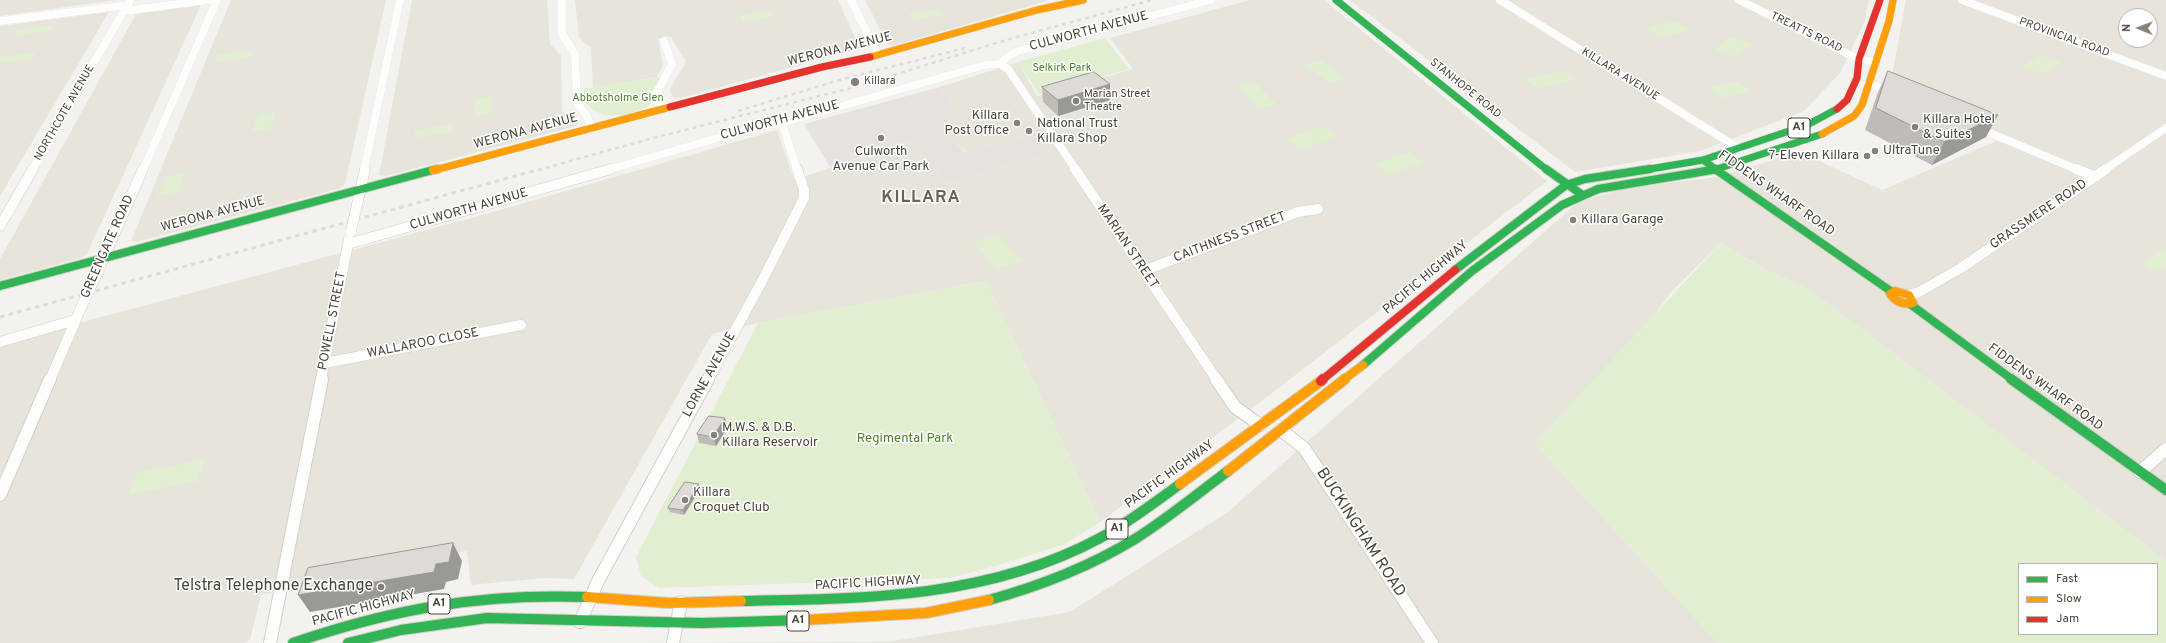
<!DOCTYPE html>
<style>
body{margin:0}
#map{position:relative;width:2166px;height:643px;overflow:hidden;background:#f4f2ee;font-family:Overpass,sans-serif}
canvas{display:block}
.legend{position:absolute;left:2018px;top:563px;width:140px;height:72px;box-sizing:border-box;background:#fff;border:1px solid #b7b4b0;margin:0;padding:5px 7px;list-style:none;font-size:12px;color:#4b4439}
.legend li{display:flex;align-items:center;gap:8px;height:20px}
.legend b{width:20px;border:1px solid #b7b4b0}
.north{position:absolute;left:2118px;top:8px;width:40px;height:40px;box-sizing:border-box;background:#fff;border:1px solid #b7b4b0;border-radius:50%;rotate:271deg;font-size:11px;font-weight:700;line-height:16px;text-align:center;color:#4b4439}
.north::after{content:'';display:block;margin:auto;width:14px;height:18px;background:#868178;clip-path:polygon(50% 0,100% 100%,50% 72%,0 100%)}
</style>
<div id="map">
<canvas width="2166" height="643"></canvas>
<ul class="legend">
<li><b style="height:5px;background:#30b455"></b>Fast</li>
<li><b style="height:5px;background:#ff9f0a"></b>Slow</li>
<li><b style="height:5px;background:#e5322d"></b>Jam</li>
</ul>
<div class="north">N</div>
</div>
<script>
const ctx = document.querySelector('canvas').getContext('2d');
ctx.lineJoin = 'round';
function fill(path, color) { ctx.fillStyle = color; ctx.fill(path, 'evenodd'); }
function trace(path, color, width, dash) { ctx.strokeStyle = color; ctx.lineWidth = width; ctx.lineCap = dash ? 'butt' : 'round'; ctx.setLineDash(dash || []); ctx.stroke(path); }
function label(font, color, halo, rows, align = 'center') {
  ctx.font = font + ' Overpass,sans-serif'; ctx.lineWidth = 3; ctx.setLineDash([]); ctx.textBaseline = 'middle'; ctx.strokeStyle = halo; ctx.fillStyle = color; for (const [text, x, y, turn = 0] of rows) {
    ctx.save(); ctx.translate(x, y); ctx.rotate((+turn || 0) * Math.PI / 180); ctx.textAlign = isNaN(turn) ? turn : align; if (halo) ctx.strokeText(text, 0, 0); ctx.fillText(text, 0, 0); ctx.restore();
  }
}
fill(new Path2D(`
 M0 0H116L0 16Z
 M231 0H386L345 184 338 189 136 242 131 241Z
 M412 0H547L550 44 561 55 562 111 579 123 576 126 386 176 379 175Z
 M575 0H838L860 48 685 97 674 98 669 90 686 62 671 37 665 36 658 39 663 65 657 77 593 88 591 48 579 38Z
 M865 0H1047V1L895 45H888Z
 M1250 0H1324L1547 181 1263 400 1100 522 986 281 758 323 712 334 574 579 544 578 471 585 467 551 261 595 250 640 244 643H0V347L94 319 479 216 777 130 794 180 910 141 947 184 1046 153 1033 135 966 152 934 123 959 116 940 87 1018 62 1037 96 1133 69 1110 38Z
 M1350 0H1869L1864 23 1840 73 1804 111 1700 151 1575 172Z
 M1906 0H2166V561L1810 290 1766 270 1721 243 1671 292 1653 317 1535 443 1718 643H595L887 642 1070 612 1228 512 1578 202 1624 189 1724 176 1798 151 1882 190 2006 137 1890 86ZM2126 16H2150V40H2126Z
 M201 5 87 254 78 259 0 280V259L136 14Z
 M109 12 0 196V26Z`), '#e7e4dc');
fill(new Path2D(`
 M938 9 942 15 912 20 908 14Z
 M771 11 773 17 742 22 740 15Z
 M1675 21 1691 30 1661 37 1646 28Z
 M54 25 50 31 13 36 17 30Z
 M1730 37 1751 44 1735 57 1714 50Z
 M1105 38 1129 69 1039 94 1018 62Z
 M253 50 251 57 214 62 217 55Z
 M36 52 32 59 0 63V57Z
 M2041 55 2063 63 2043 74 2021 66Z
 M1320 60 1346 78 1329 83 1304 65Z
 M1563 71 1576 80 1538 88 1525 79Z
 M661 77 650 96 651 103C640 118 581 126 584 89Z
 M1736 81 1752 91 1723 98 1707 88Z
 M1255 82 1277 105 1258 108 1237 86Z
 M492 97 491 114 474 116 475 99Z
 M276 112 270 129 251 132 258 114Z
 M453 124 452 132 414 138 415 130Z
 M1321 126 1336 136 1300 150 1286 139Z
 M1409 152 1424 162 1389 175 1374 164Z
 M186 173 178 192 157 196 166 176Z
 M997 234 1021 261 996 269 973 242Z
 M1721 243 1765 270 1810 290 2166 561V643H1718L1535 443ZM2019 564H2157V634H2019Z
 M2166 248V267L2159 272 2141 263Z
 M986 281 1100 522 1065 544 999 565 950 578 659 588 641 576 636 557 758 323Z
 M206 459 197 481 128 495 138 472Z`), '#e1eecf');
fill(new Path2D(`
 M940 87 959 116 935 123 965 152 1033 135 1047 153 947 184 910 141 830 167 804 124Z`), '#e6e3df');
const streetFar2 = new Path2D(`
 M562 0V34L575 54 577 103 587 116 591 128
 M851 0 877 54
 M1500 0 1740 149
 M1739 0 1852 56 1875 63
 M1962 0 2166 76
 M125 11 209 0
 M0 21 128 5
 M664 41 672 64 655 96 656 101 669 108
 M1000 64 1007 57 1018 51 1211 0
 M1869 83 1892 93
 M782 123 797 170
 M1976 127 2078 170
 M32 170 130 0
 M143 170 217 0
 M364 170 400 0
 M607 170 759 126 782 123 985 65 1000 64 1008 69 1076 170
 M2104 170 2166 128`);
const streetFar1 = new Path2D(`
 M1075 169 1217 380
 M2076 169 2096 177
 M357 205 365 169
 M0 226 33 169
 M348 244 611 169
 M1143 271 1298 212 1318 209
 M94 280 143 169
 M1909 295 1919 292 1961 268 2106 169
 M0 342 75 320
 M325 363 521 325
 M50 380 83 303
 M321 380 349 239
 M708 380 761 283 804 198V190L797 169`);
const street = new Path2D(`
 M1216 379 1235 407 1260 425
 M1281 430 1304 448 1432 643
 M2140 472 2166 449
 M0 495 50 379
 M580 622 598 581 708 379
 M270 643 322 379
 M673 643 681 602`);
const fastFar2 = new Path2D(`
 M1336 0 1547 170
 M1703 160 1717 170
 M1644 170 1703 160 1807 125 1837 109
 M1714 170 1822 134`);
const fastFar1 = new Path2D(`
 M1546 169 1581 194
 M1715 169 1892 292
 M1455 270 1566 185 1585 179 1650 169
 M0 286 433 170
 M1910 304 2013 380
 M1363 365 1472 271 1562 205 1598 189 1718 169`);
const fast = new Path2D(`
 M2011 379 2166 490
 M989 600C1040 586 1089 567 1135 539 1167 519 1197 494 1228 471
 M741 601C864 599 989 598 1100 538 1128 523 1154 503 1180 484
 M293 643C393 609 481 593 587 597
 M348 643 401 630 487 618 702 623 805 620`);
const slowFar2 = new Path2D(`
 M870 57 1037 10 1083 0
 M1822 134 1854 116 1862 105 1889 21 1893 0
 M435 170 670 107`);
const slowFar1 = new Path2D(`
 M433 170 438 169
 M1895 291 1909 295 1913 303C1903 305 1896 302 1890 294Z
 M1343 380 1363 365`);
const slow = new Path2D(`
 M1228 471 1345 379
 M1180 484 1321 381
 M587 597 669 603 741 601
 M805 620 926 613 989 600`);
const jamFar2 = new Path2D(`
 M670 107 822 67 870 57
 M1837 109 1847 100 1857 78 1859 59 1880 0`);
const jamFar1 = new Path2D(`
 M1322 380 1455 270`);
const jam = new Path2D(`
 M1321 381 1323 379`);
trace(streetFar2, '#d2d0cb', 8);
trace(streetFar1, '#d2d0cb', 11);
trace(street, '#d2d0cb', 14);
trace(fastFar2, '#d3cfc5', 8);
trace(fastFar1, '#d3cfc5', 10);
trace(fast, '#d3cfc5', 12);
trace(slowFar2, '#d3cfc5', 8);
trace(slowFar1, '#d3cfc5', 10);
trace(slow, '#d3cfc5', 12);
trace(jamFar2, '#d3cfc5', 8);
trace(jamFar1, '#d3cfc5', 10);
trace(jam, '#d3cfc5', 12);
trace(streetFar2, '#fdfdfc', 8);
trace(streetFar1, '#fdfdfc', 10);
trace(street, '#fdfdfc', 12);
trace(fastFar2, '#30b455', 7);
trace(fastFar1, '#30b455', 8);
trace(fast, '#30b455', 10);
trace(slowFar2, '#ff9f0a', 7);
trace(slowFar1, '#ff9f0a', 8);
trace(slow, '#ff9f0a', 10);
trace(jamFar2, '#e5322d', 7);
trace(jamFar1, '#e5322d', 8);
trace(jam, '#e5322d', 10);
trace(new Path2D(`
 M738 111 843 79 965 48
 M538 170 649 139 855 87 1006 40 1152 0`), '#dbdbda', 2.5, [4, 4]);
trace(new Path2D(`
 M0 317 541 169`), '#dbdbda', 3, [4.5, 4.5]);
const streetBridge = new Path2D(`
 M351 231 357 205
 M83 303 94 280`);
trace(streetBridge, '#d2d0cb', 11, []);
trace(streetBridge, '#fdfdfc', 10);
fill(new Path2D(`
 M1888 71 1986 137 1932 165 1865 130 1878 92Z
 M1042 87 1110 100 1058 116 1043 102Z
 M728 427 716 446 699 443 697 434Z
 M699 484 700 489 684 515 670 512 668 508Z`), '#bfbcb8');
fill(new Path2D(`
 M1110 84V100L1058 116V100Z
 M1998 115 1986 137 1932 165 1944 142Z
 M725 418 728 427 716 446 713 437Z
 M699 484 700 489 684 515 683 510Z
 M453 543 462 561 458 579 446 582 444 589 310 612 298 595 436 564Z`), '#9b9996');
const building = new Path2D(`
 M1888 71 1998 115 1944 142 1876 108Z
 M1094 72 1110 84 1058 100 1042 87Z
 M709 416 725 418 713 437 697 434Z
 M685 482 699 484 683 510 668 508Z
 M453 543 449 562 436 564 434 572 298 595 308 568Z`);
fill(building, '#dedbd6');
trace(building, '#9b9996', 1);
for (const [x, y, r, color] of [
 [855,82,5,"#868178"],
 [1076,101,4,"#868178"],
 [1017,123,4,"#868178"],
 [1915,127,4,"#868178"],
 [1029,131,4,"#868178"],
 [881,138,4,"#868178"],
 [1875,151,4,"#868178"],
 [1867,156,4,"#868178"],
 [1573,220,4,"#868178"],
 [714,435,4,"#868178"],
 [685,500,4,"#868178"],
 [381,587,4,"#868178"]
]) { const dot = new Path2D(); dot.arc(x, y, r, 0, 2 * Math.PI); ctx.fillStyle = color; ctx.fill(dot); trace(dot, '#fff', 1.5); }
label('11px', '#4b4439', '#fff', [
 ["TREATTS ROAD",1806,33,26],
 ["PROVINCIAL ROAD",2064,38,20],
 ["KILLARA AVENUE",1620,75,32],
 ["STANHOPE ROAD",1465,89,39],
 ["NORTHCOTE AVENUE",65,113,-60]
]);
label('11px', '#4a7f2a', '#fff', [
 ["Selkirk Park",1062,69],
 ["Abbotsholme Glen",618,99]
]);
label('11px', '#4b4439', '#fff', [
 ["Killara",864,82],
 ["Marian Street",1084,95],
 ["Theatre",1084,108]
], 'left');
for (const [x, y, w] of [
 [1799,128,22],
 [1117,529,22],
 [439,604,22],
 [798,621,22]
]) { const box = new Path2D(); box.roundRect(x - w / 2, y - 10, w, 20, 3); ctx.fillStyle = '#fff'; ctx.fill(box); trace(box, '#4b4439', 1); }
label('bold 12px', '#4b4439', null, [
 ["A1",1799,128],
 ["A1",1117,529],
 ["A1",439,604],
 ["A1",798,621]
]);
label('13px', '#4b4439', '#fff', [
 ["CULWORTH AVENUE",1089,32,-15],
 ["WERONA AVENUE",840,50,-14],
 ["CULWORTH AVENUE",780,121,-15],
 ["WERONA AVENUE",526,132,-15],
 ["FIDDENS WHARF ROAD",1776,194,35],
 ["CULWORTH AVENUE",469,210,-16],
 ["WERONA AVENUE",213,215,-15],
 ["GRASSMERE ROAD",2039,215,-34],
 ["CAITHNESS STREET",1230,238,-21],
 ["GREENGATE ROAD",108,247,-66],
 ["MARIAN STREET",1127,247,56],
 ["PACIFIC HIGHWAY",1426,278,-40],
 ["POWELL STREET",333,321,-79],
 ["WALLAROO CLOSE",423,344,-11],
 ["LORNE AVENUE",710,375,-61],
 ["FIDDENS WHARF ROAD",2045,388,36],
 ["PACIFIC HIGHWAY",1170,475,-36],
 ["PACIFIC HIGHWAY",868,584,-3],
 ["PACIFIC HIGHWAY",364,609,-15]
]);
label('13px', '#4b4439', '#fff', [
 ["Killara",1009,116,"right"],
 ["Post Office",1009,131,"right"],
 ["Killara Hotel",1923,120],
 ["& Suites",1923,135],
 ["National Trust",1037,124],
 ["Killara Shop",1037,139],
 ["UltraTune",1883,151],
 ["Culworth",881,152,"center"],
 ["Avenue Car Park",881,167,"center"],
 ["7-Eleven Killara",1859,156,"right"],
 ["Killara Garage",1581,220],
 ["M.W.S. & D.B.",722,428],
 ["Killara Reservoir",722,443],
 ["Killara",693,493],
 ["Croquet Club",693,508]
], 'left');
label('13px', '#4a7f2a', '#fff', [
 ["Regimental Park",905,439]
]);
label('16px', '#4b4439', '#fff', [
 ["BUCKINGHAM ROAD",1360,533,57]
]);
label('16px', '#4b4439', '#fff', [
 ["Telstra Telephone Exchange",373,587]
], 'right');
ctx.letterSpacing = '1px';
label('bold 17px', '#6e6250', '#fff', [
 ["KILLARA",921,199]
]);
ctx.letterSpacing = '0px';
</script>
